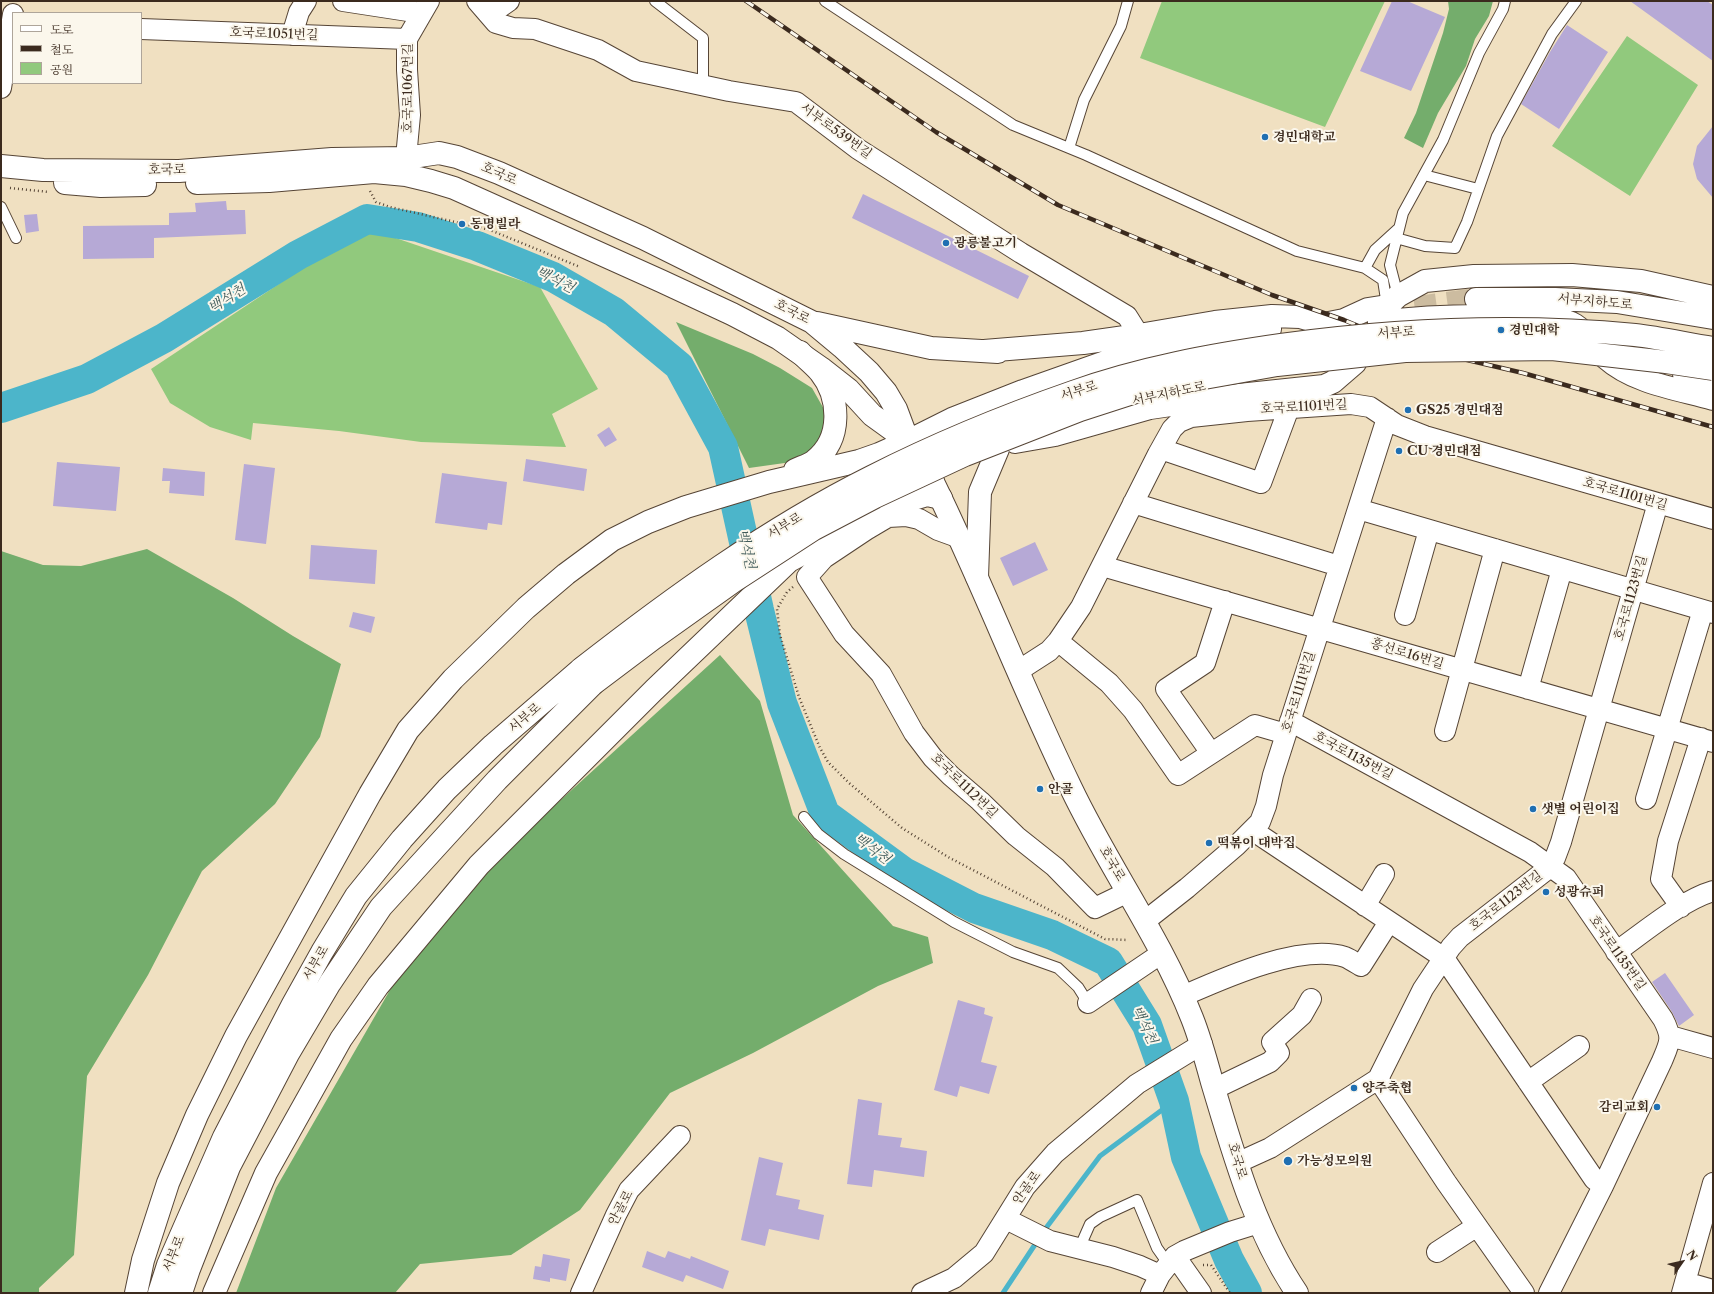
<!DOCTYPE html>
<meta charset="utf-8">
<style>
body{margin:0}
#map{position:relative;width:1714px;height:1294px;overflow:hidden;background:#f0e0c1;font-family:"Libre Caslon Text","Noto Serif KR",serif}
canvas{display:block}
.frame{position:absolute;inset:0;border:2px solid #3b2a1e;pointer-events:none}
.legend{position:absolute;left:12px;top:12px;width:130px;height:72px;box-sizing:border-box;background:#fbf7ec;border:1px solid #aea59a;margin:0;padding:5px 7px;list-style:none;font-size:12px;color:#3b2a1e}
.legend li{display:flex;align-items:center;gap:8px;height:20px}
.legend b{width:20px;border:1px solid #aea59a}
.north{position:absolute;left:1662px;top:1242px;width:40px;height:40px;-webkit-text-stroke:3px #fbf7ec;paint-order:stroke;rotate:56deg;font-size:11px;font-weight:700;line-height:16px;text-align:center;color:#3b2a1e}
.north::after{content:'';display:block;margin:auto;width:14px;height:18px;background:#3b2a1e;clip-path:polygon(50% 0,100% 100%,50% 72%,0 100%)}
</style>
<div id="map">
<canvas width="1714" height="1294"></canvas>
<div class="frame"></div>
<ul class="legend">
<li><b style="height:5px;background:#fff"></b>도로</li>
<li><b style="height:5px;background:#3b2a1e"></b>철도</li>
<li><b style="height:11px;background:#91c97d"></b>공원</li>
</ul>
<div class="north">N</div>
</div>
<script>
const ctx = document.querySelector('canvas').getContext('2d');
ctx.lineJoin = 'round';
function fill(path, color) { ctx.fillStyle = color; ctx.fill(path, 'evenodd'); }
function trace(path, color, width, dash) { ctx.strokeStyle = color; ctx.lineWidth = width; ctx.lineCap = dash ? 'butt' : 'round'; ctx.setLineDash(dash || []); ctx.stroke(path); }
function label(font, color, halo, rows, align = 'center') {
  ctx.font = font + ' "Libre Caslon Text","Noto Serif KR",serif'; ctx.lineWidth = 4; ctx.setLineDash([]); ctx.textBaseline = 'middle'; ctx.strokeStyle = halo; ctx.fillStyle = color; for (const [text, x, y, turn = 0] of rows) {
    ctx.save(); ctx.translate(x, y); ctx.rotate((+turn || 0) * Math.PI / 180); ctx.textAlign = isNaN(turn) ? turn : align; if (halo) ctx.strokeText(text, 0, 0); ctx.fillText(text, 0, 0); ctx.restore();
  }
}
fill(new Path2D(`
 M1162 1H1385L1325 127 1140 58Z
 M1627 36 1698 85 1630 196 1552 146Z
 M375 231 540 287 598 389 552 414 566 447 421 442 339 431 253 423 251 440 210 427 170 403 151 369 330 250 353 237Z`), '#91c97d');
fill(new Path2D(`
 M1448 1H1493L1489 16 1475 39 1466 66 1438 113 1423 148 1404 138 1416 113 1443 33 1449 9Z
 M676 322 753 354 780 368 812 388 829 418 826 447 806 460 749 468Z
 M147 549 233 598 293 636 341 664 320 737 275 804 202 871 148 975 87 1076 74 1255 39 1288V1293H1V551L43 565 81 566Z
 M720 655 760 701 793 815 893 926 928 937 933 963 878 986 753 1053 670 1093 580 1210 511 1255 420 1264 395 1293H236L276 1188 432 917Z`), '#74ad6c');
trace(new Path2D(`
 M1043 1232 1100 1156 1174 1101
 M1003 1293 1038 1240`), '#4cb5ca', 5);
trace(new Path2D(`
 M1 408 87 379 164 338 298 255 367 219 418 227 477 246 553 277 614 312 679 366 723 447 759 610 782 703 825 814 904 872 974 908 1052 935 1108 962 1147 1025 1174 1101 1186 1157 1229 1260 1247 1293`), '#4cb5ca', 30);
fill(new Path2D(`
 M1392 1H1407L1445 17 1411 91 1360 71Z
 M1630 1H1707L1713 5V61Z
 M1567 25 1608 52 1559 129 1521 104 1550 52Z
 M1713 126V198L1697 179 1693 164 1697 146Z
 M863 194 1029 276 1018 299 852 218Z
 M226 201 227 210H245L246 234 154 238V258L83 259V226L169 225V213L196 212 195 203Z
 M37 214 39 231 26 233 24 215Z
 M609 427 617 440 605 447 597 435Z
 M526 459 587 469 584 491 523 481Z
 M57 462 120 467 116 511 53 506Z
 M244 464 275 468 266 544 235 540Z
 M163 468 205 472 204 496 169 493 170 481H162Z
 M442 473 507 482 502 525 488 523 487 530 435 523Z
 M1035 542 1048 570 1013 586 1000 558Z
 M311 545 377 550 375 584 309 579Z
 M353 612 375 617 371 633 349 627Z
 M1665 973 1694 1015 1679 1026 1672 1012 1652 982Z
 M958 1000 985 1008 984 1014 993 1017 981 1062 997 1066 989 1094 960 1086 957 1097 934 1090Z
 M858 1099 882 1103 878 1135 902 1138 900 1147 927 1151 924 1177 874 1170 872 1187 847 1184Z
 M759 1157 783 1163 776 1195 800 1200 798 1209 824 1215 819 1240 769 1229 765 1246 741 1240Z
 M647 1251 665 1258 668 1251 690 1259 691 1256 729 1271 723 1289 686 1275 683 1282 642 1267Z
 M543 1254 570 1259 566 1281 550 1278V1282L533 1279 535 1266 541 1267Z`), '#b6a9d6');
trace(new Path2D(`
 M1382 312 1476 299`), '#ccbca0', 22, [22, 11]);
const service = new Path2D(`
 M655 1 703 38V85
 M825 1 1013 125 1086 155 1297 251 1365 268
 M1069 148 1084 100 1121 26 1128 1
 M1424 175 1478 189
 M1 207 16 238
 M1396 238 1425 246 1455 248 1467 222 1497 136 1552 34 1576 1
 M1398 296 1390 265 1403 213 1443 140 1479 53 1503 9 1505 1
 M1387 306 1383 280 1365 268 1375 250 1398 229
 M804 817 818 834 844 854 954 922 1013 952 1058 968 1078 987 1088 1003
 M1079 1249 1090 1224 1100 1217 1137 1200 1157 1248 1169 1265`);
const minor = new Path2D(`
 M343 1 421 13
 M477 1 496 23 513 28 535 29 598 50 636 71 729 91 796 102 858 149 1021 253 1127 316 1139 335
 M489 15 509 1
 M141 29 407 39
 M292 35 299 12 306 1
 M1 88 13 14
 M406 158 410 115 407 70V39L429 1
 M1161 449 1261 483 1289 408
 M1133 503 1339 566
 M1358 509 1713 613
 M960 538 938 530 919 519 906 516 888 517 866 530 824 558 807 577 844 634 881 674 914 733 933 758 951 776 980 801 1016 836 1055 867 1095 908 1128 892
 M1102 566 1713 742
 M1405 615 1429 530
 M1058 641 1109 683 1133 710 1178 775 1255 725 1286 734
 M1018 671 1049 651 1058 641 1081 607 1158 454 1172 429 1179 422 1191 417 1247 411 1351 404 1370 407 1397 425 1425 436 1713 519
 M1528 689 1562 569
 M1290 721 1530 852 1566 878 1663 1019C1673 1038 1670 1042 1662 1061L1603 1186 1549 1293
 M1445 731 1495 549
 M1211 753 1166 689 1205 663 1225 601
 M1646 799 1703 610
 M1252 830 1444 958 1594 1179 1603 1186
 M1365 906 1384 874
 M1681 907 1661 879 1668 841 1701 738
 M1145 921 1187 888 1236 846 1260 822 1266 806 1273 775 1387 418
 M1616 952C1643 933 1682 900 1713 891
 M1183 996C1224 978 1301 943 1345 957 1350 959 1356 963 1361 966L1389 922
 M1088 1003 1162 953
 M1670 1036 1713 1048
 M1378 1079 1446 1182 1524 1293
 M1528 1082 1579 1046
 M1214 1089 1270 1062 1279 1053 1272 1042 1302 1015 1311 999
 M1237 1163 1270 1148 1378 1079 1423 989 1451 947 1460 937 1545 871 1555 858 1561 842 1658 503
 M1006 1219 1050 1241 1113 1257 1140 1266 1160 1275
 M1437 1252 1477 1226
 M1175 1256 1201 1293
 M1685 1282 1713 1290
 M581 1293 616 1215 629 1190 680 1136
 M922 1293 954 1278 984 1253 1025 1187 1055 1153 1137 1084 1202 1044
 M1151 1293 1160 1275 1175 1256 1184 1251 1230 1232 1259 1223
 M1682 1293 1713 1183`);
const tertiary = new Path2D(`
 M933 482C982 582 1022 687 1071 788 1108 866 1160 937 1192 1018 1200 1038 1206 1060 1212 1082 1234 1155 1254 1229 1297 1293`);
const primary = new Path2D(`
 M1 166 43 170 179 171 332 159 406 158 439 153 457 157 499 173 643 238 812 322 842 347 869 372 886 392 896 409 908 441 918 458
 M65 183 101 186 145 185
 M197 183 269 181 374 172 406 175 431 181 454 188 661 281 732 314 778 338 821 368 849 390 872 415 908 441
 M1476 299H1555L1617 302 1713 318
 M1379 322C1427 316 1476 315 1524 317 1541 318 1560 316 1575 325 1588 333 1595 348 1606 358 1634 383 1678 389 1713 399
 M817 323 931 348 998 352
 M984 351 1083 343 1139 335 1215 322 1272 316 1300 317 1324 324 1344 320 1368 309 1387 306 1398 296 1425 281 1474 276 1572 275 1641 281 1713 297
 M1684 374 1713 382
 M908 441 952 419 1023 391 1105 362 1270 329
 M1015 442 1055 435 1150 408 1239 395 1324 386 1333 382 1355 363 1365 344
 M977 577 980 492 998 449`);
const trunk = new Path2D(`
 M795 470C801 467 809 465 814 461 843 439 840 397 820 372 814 365 806 359 800 352
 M907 501 927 495 941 498
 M136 1293 143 1260 168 1183 197 1115 236 1036 370 794 408 730 453 679 526 608 566 574 612 540 648 522 686 507 769 482 859 461 879 454 908 441
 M159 1293 168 1265 224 1137 293 1004 322 952 356 896 402 839 447 789 493 745 581 669
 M181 1293 189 1269 229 1167 288 1054 330 983 381 907 497 780 593 684
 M214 1293 266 1173 341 1039 378 986 479 865 654 690 789 561 884 510 933 482`);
trace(service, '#564536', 12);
trace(minor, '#564536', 22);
trace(tertiary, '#564536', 24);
trace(primary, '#564536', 24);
trace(trunk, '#564536', 24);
trace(new Path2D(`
 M10 188 49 192
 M370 191 376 202 390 207 490 230 580 267
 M793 587 787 592 777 609 780 635 799 697 820 748 828 762 849 783 902 828 948 857 1105 939 1128 940
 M1203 1265H1211L1230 1293`), '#564536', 2.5, [1, 3]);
trace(service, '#fff', 10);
trace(minor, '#fff', 20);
trace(tertiary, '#fff', 22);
trace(primary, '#fff', 22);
trace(trunk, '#fff', 22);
const rail = new Path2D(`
 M746 1 936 132 1058 205 1272 295 1344 320 1387 338 1433 352 1523 373 1713 427`);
trace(rail, '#3b2a1e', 4.5);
trace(rail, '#fbf7ec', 3, [9]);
const trunkBridge = new Path2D(`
 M581 669C672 598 767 529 871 477 936 444 1004 416 1073 392 1140 368 1211 355 1281 345 1398 329 1517 324 1635 335 1661 338 1687 344 1713 348
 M593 684 654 638 734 581 814 529 875 497 965 455 1080 410 1148 388 1277 365 1405 351 1552 349 1666 362 1713 369`);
trace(trunkBridge, '#564536', 24, []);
trace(trunkBridge, '#fff', 22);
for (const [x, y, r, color] of [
 [1265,137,4,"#1f6fb2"],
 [462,224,4,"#1f6fb2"],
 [946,243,4,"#1f6fb2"],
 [1501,330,4,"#1f6fb2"],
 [1408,410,4,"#1f6fb2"],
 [1399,451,4,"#1f6fb2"],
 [1040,789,4,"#1f6fb2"],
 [1533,809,4,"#1f6fb2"],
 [1209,843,4,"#1f6fb2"],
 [1546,892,4,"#1f6fb2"],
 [1354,1088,4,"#1f6fb2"],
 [1657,1107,4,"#1f6fb2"],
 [1288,1161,5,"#1f6fb2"]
]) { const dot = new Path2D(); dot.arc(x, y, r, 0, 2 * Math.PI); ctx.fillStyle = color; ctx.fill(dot); trace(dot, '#fbf7ec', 1.5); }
label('13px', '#3b2a1e', '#fbf7ec', [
 ["호국로1051번길",274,34,2],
 ["호국로1067번길",408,88,-90],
 ["서부로539번길",836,131,36],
 ["호국로",167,170,-1],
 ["호국로",499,174,23],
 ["서부지하도로",1595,302,5],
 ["호국로",792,312,27],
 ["서부로",1396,333,-4],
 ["서부로",1079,391,-18],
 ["서부지하도로",1169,394,-12],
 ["호국로1101번길",1304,407,-3],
 ["호국로1101번길",1625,494,16],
 ["서부로",785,526,-31],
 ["호국로1123번길",1631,598,-74],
 ["흥선로16번길",1407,654,17],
 ["호국로1111번길",1299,692,-73],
 ["서부로",525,718,-41],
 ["호국로1135번길",1353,756,28],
 ["호국로1112번길",964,786,44],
 ["호국로",1112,864,60],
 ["호국로1123번길",1506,901,-38],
 ["호국로1135번길",1617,953,55],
 ["서부로",316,963,-60],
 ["호국로",1237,1161,73],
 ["안골로",1027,1188,-54],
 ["안골로",621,1208,-62],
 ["서부로",174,1254,-68]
]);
label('bold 13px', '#3b2a1e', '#fbf7ec', [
 ["경민대학교",1273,137],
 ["동명빌라",470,224],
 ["광릉불고기",954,243],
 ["경민대학",1509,330],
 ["GS25 경민대점",1416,410],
 ["CU 경민대점",1407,451],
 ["안골",1048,789],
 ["샛별 어린이집",1541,809],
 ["떡볶이 대박집",1217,843],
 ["성광슈퍼",1554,892],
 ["양주축협",1362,1088],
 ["감리교회",1649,1107,"right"],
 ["가능성모의원",1297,1161]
], 'left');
label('italic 14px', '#415b5a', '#fbf7ec', [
 ["백석천",555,280,27],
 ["백석천",227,299,-32],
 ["백석천",746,549,77],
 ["백석천",872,849,37],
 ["백석천",1144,1025,64]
]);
</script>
